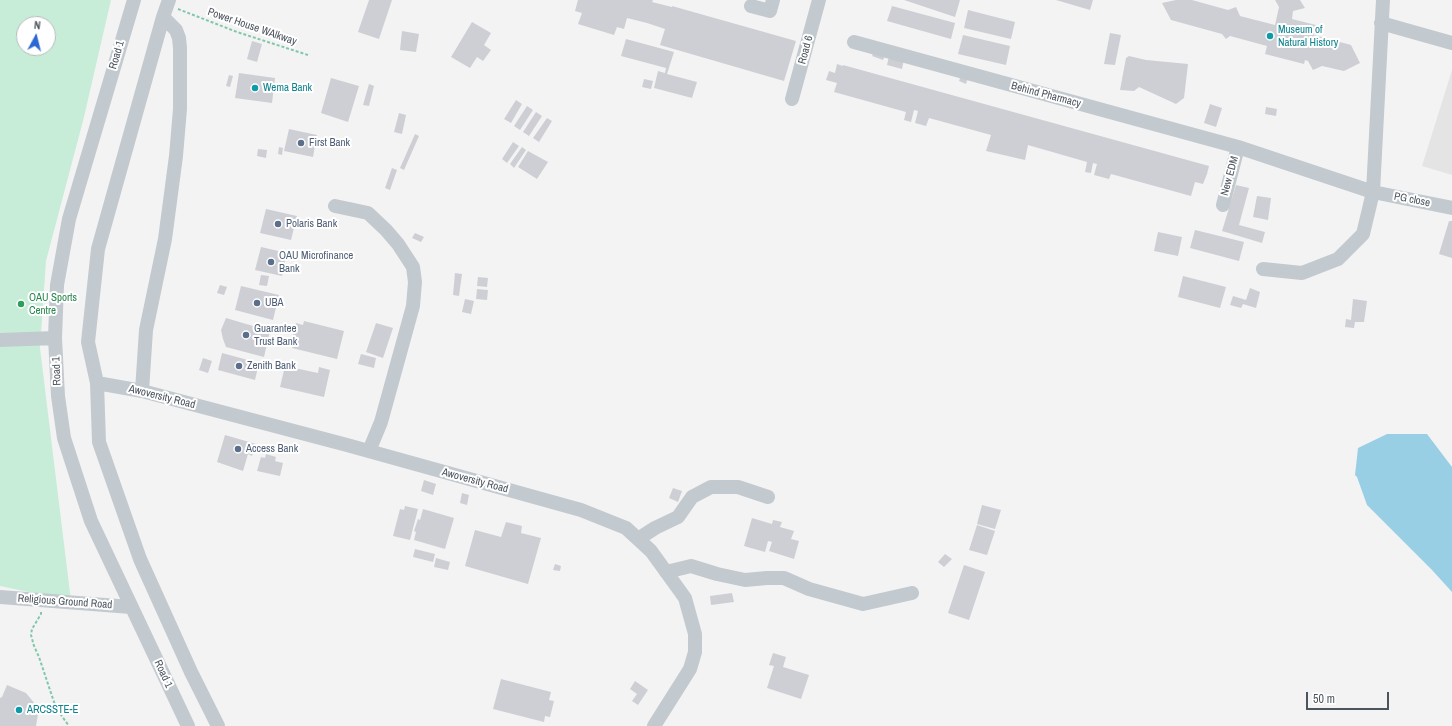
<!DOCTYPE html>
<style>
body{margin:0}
#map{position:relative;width:1452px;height:726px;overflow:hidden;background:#f4f3f3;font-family:"Archivo Narrow",sans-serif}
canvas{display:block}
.north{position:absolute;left:16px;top:16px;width:40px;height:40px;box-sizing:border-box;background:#fff;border:1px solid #b7bbbf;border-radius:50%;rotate:7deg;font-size:11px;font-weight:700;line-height:16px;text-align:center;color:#4c545e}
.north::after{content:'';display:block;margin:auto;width:14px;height:18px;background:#2c68d5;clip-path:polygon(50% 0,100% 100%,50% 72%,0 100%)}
.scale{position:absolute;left:1306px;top:692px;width:83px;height:18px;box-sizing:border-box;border:2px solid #4c545e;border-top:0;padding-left:5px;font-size:12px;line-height:14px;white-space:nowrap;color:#4c545e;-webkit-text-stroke:3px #fff;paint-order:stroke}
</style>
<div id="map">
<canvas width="1452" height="726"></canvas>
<div class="north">N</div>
<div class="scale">50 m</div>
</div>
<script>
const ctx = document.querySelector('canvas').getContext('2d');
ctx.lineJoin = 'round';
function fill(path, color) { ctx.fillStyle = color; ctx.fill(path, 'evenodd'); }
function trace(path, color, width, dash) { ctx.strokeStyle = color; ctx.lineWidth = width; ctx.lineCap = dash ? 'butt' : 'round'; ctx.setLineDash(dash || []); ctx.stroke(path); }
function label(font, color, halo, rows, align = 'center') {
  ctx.font = font + ' "Archivo Narrow",sans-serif'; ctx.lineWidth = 4; ctx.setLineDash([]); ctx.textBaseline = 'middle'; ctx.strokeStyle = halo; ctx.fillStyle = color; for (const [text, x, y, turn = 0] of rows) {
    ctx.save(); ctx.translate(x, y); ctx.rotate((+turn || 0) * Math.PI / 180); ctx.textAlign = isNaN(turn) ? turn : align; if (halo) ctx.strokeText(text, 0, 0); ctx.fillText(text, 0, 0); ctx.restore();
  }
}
fill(new Path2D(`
 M1452 70V175L1422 166Z`), '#e5e4e4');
fill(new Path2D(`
 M0 0H111L84 117 46 261 40 348 71 601 0 586ZM24 24H48V48H24Z`), '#c7edd9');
fill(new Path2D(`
 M1387 434H1427L1452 467V592L1432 570 1367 505 1357 477 1355 475 1358 448Z`), '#98cfe5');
fill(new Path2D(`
 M369 0H392L379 39 358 32Z
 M578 0H653L652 2 672 7V6L796 41 784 81 660 45 665 29 647 23 627 18 624 29 617 27 614 35 578 24 582 13 575 11Z
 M904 0H960L955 17Z
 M1056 0H1093L1090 10Z
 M1176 0H1192L1228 10 1236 7 1240 16 1275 25 1279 7 1275 0H1300L1305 8 1293 11 1292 19 1316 25 1314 35 1351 45 1360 63 1344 71 1322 66 1313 70 1308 61 1305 60 1304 64 1265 54 1267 46 1230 36 1226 39 1222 34 1171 20 1162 3Z
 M892 6 955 23 951 39 887 21Z
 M968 10 1015 22 1011 39 964 28Z
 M472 22 491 33 484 45 491 50 483 61 477 57 470 68 451 57Z
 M402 31 419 34 416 52 400 50Z
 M1110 33 1121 35 1115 65 1104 64Z
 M963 35 1010 46 1006 65 958 54Z
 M626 39 674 52 667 74 697 82 692 98 654 88 658 71 665 73 666 68 621 56Z
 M252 41 262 44 257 62 247 59Z
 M875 49 886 53 883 60 872 56Z
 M889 56 904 59 902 69 887 65Z
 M1129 56 1146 60 1188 64 1184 98 1176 104 1139 87 1134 91 1120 90 1126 58Z
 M837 64 843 66V65L1209 166 1207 174 1203 184 1195 182 1191 196 1111 174 1109 179 1094 175 1097 164 1093 163 1091 173 1085 172 1087 162 1028 145 1025 160 986 151 991 135 929 118 926 126 915 123 918 111 914 110 911 122 904 120 906 112 834 92 837 83 826 80 829 71 835 73Z
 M239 73 275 78 272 103 235 98Z
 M229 75 233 76 230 87 226 86Z
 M961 75 968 77 966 84 959 81Z
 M331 78 359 86 348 122 321 113Z
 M644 79 653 81 651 89 642 87Z
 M369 84 374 86 369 106 363 105Z
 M516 100 522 104 511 123 504 119Z
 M1210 104 1222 108 1216 127 1204 123Z
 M527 106 533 110 520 130 514 126Z
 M1266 107 1277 109 1276 116 1265 114Z
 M536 112 542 116 529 136 523 132Z
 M399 113 406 115 402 134 394 132Z
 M547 118 552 121 539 142 533 138Z
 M289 129 317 135 313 157 284 151Z
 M415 134 419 136 404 170 400 168Z
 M513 142 519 146 507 163 502 159Z
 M279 147 283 148 282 155 278 154Z
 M522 147 526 150 514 168 510 164Z
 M258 149 267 150 266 158 257 156Z
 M528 151 548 162 537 179 518 167Z
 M392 168 397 170 390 190 385 188Z
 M1236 185 1249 188 1239 225 1265 232 1262 243 1222 231Z
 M1257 196 1271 198 1268 220 1253 217Z
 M266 209 297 216 291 240 260 233Z
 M1449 221H1452V258L1439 254Z
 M1195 230 1244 242 1239 261 1190 248Z
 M1158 232 1182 237 1178 256 1154 251Z
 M415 233 424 237 421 242 412 238Z
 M261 247 287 253 282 276 255 270Z
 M455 273 462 274 459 296 453 295Z
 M261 275 269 276 267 286 259 285Z
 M1183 276 1226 287 1220 308 1178 297Z
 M478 277 488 278 487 287 477 286Z
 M220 285 227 287 224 295 217 293Z
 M241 286 279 295 273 320 235 310Z
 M1250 288 1260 292 1256 308 1243 304 1241 308 1230 305 1233 296 1246 300Z
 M477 289 488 290 487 300 476 299Z
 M465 299 474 301 471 314 462 312Z
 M1353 299 1367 301 1364 322H1355L1354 328 1345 327 1346 319 1351 320Z
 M226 318 270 331 264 357 226 347 223 339 221 330Z
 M304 321 344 331 337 359 292 348 294 340 292 339 296 323 303 325Z
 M376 323 393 328 383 358 366 352Z
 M222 353 259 363 255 380 218 370Z
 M361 354 376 358 374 368 358 364Z
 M203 358 212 361 208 373 199 370Z
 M285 366 318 373 319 367 330 370 324 397 280 387Z
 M225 435 256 444 252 456 248 454 243 471 217 462Z
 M266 454 276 457 275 461 283 463 280 476 257 471 261 457 265 458Z
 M424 480 436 484 433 495 421 491Z
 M673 488 682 491 678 502 669 498Z
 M462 493 469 495 467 505 460 503Z
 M982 505 1001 510 995 529 977 524Z
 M405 506 418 509 410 540 393 536 400 509 404 510Z
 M423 509 454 518 445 549 414 540 416 532 414 531 418 519 420 520Z
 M752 518 772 524 773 520 782 522 780 527 794 531 791 539 799 541 794 559 769 551 772 542 768 541 765 552 744 546Z
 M506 522 522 526 521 533 541 538 528 584 465 566 475 530 501 537Z
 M977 525 995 531 987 555 969 550Z
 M415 549 435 554 433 562 413 557Z
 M945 554 952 559 944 567 938 562Z
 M436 558 450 562 448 570 434 567Z
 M555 564 561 566 560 571 553 570Z
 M964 565 985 572 969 620 948 613Z
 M732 593 734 602 711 605 710 596Z
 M773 653 786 657 783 667 809 675 801 699 767 688 774 666 769 665Z
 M501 679 551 692 549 700 554 701 550 717 545 716 544 722 493 709Z
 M635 681 648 690 638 705 632 701 637 694 630 689Z
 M7 685 26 693 36 705 38 714 36 726H0V698L2 697Z`), '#cdcfd4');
trace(new Path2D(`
 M178 9 237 32 308 55
 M41 612V614L32 629 31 635 34 646 39 657 56 708 69 726`), '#81c8ab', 2, [3, 2]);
trace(new Path2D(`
 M134 0 69 219 57 285 55 338 58 396 64 438 91 521 188 726
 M169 0 163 17 98 249 88 342 97 383 99 442 140 559 191 672 218 726
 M751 6 770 11 773 0
 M1381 23 1452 43
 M854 42 1238 147 1373 192 1452 208
 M792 99 819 0
 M1223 205 1238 147
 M335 206 368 213 386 230 398 244 413 267 415 282 413 306 381 422 369 451
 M1263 269 1302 273 1338 259 1363 234 1373 192 1383 0
 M0 340 55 338
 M97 383 142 391 347 445 581 510 626 528 651 551 685 598 695 634V652L690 669 654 726
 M142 391 146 330 165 239 176 156 180 109V48L179 38 176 30 163 17
 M638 539 655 528 678 517 692 497 711 487H738L768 497
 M666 572 691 566 717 574 745 580 767 578H784L809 589 863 604 912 593
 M0 597 131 607`), '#c2c9cf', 14);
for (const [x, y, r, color] of [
 [1270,36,4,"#0f9aa8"],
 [255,88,4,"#0f9aa8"],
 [301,143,4,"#5c6f8a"],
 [278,224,4,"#5c6f8a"],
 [271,262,4,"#5c6f8a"],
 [257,303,4,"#5c6f8a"],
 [21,304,4,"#2e9e5b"],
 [246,335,4,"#5c6f8a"],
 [239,366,4,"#5c6f8a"],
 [238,449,4,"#5c6f8a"],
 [19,710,4,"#0f9aa8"]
]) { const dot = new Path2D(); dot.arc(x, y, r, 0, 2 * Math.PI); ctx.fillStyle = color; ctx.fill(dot); trace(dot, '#fff', 1.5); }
label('11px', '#4c545e', '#fff', [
 ["Power House WAlkway",252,27,19],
 ["Road 6",806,50,-75],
 ["Road 1",117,55,-74],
 ["Behind Pharmacy",1046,95,15],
 ["New EDM",1230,176,-75],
 ["PG close",1412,200,11],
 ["Road 1",57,371,-92],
 ["Awoversity Road",162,397,14],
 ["Awoversity Road",475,481,15],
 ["Religious Ground Road",65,602,4],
 ["Road 1",163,674,65]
]);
label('11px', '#0d838f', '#fff', [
 ["Museum of",1278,30],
 ["Natural History",1278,43],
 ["Wema Bank",263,88],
 ["ARCSSTE-E",27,710]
], 'left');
label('11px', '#4e5e75', '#fff', [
 ["First Bank",309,143],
 ["Polaris Bank",286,224],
 ["OAU Microfinance",279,256],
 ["Bank",279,269],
 ["UBA",265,303],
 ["Guarantee",254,329],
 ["Trust Bank",254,342],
 ["Zenith Bank",247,366],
 ["Access Bank",246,449]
], 'left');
label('11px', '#27864d', '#fff', [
 ["OAU Sports",29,298],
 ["Centre",29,311]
], 'left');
</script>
